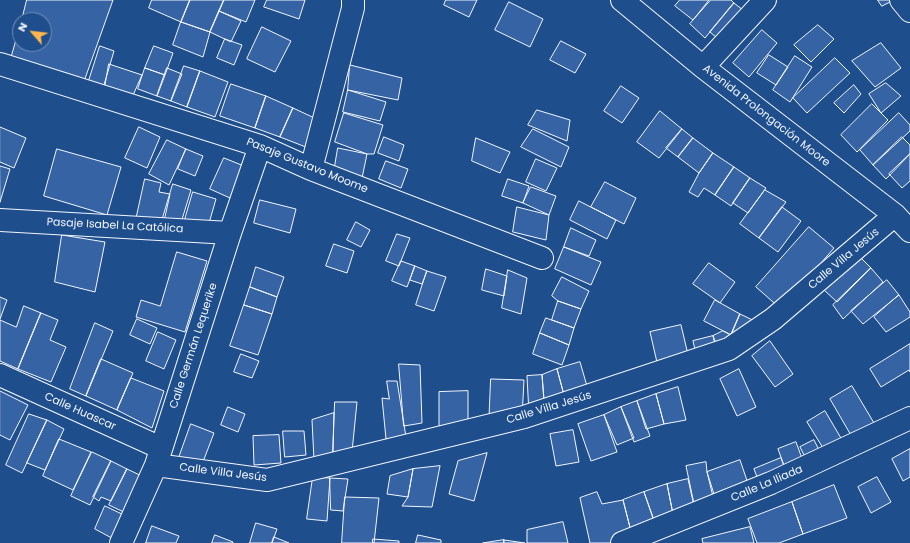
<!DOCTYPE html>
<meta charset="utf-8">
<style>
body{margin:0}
#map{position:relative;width:910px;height:543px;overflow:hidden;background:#1f4e8c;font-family:Poppins,sans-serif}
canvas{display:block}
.north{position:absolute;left:12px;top:12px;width:40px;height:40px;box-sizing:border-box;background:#1f4e8c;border:1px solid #7391ba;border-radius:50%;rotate:298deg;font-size:11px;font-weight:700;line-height:16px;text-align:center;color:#f2f6ff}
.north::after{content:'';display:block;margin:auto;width:14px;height:18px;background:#ffb74d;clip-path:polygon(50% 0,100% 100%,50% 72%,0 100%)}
</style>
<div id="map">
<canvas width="910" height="543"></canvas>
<div class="north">N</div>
</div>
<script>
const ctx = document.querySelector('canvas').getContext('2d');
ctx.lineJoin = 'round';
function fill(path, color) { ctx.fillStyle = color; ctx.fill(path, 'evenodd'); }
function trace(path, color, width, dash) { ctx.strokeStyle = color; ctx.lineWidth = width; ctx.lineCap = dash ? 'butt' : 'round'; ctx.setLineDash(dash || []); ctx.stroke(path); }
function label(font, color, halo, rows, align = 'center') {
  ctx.font = font + ' Poppins,sans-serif'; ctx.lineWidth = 3; ctx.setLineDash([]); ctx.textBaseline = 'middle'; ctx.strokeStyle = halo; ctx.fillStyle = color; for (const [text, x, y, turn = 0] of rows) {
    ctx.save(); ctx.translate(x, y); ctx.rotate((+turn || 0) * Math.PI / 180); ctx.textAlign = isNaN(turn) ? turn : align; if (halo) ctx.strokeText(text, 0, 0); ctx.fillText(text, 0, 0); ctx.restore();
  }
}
const building = new Path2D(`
 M27 0H113L82 87 9 64 20 26V44H44V20H22Z
 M152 0H190L181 22 149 8Z
 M190 0H224L210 32 181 22Z
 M224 0H255L246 22 219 11Z
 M267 0H305L299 19 264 7Z
 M446 0H477L469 17 444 5Z
 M680 0H709L693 20 675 6Z
 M711 0H731L734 3 705 38 690 24Z
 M878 0H894L882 6Z
 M509 2 543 19 530 47 495 30Z
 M734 3 748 14 724 44 710 32Z
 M219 11 241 21 231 42 210 32Z
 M181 22 210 32 203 57 173 45Z
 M818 25 834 39 811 62 794 45Z
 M262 27 291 41 275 72 247 59Z
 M762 30 777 43 749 77 733 63Z
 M225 39 242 45 234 65 217 58Z
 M561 41 586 54 575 73 550 60Z
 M881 43 901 68 875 87 852 61Z
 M100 46 114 51 101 95 86 90Z
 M154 46 173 53 165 75 145 68Z
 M769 55 788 67 776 85 757 73Z
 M795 56 812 67 790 102 773 90Z
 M835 58 850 73 807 113 793 98Z
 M109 64 142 75 130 102 104 93Z
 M350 65 402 78 398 100 348 90Z
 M184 66 200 71 187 107 171 101Z
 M145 68 165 75 157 96 138 89Z
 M167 68 182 74 171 101 157 96Z
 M200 71 228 82 215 117 187 107Z
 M886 83 901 96 881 113 869 94Z
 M231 84 266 96 255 128 220 116Z
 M854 85 861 94 844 113 834 103Z
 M621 86 639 98 622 123 604 111Z
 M348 90 386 102 380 121 343 112Z
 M266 96 293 108 280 137 255 128Z
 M872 104 888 120 857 152 841 135Z
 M293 108 323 122 311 149 280 137Z
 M537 110 570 120 567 141 528 125Z
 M660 111 682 129 659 158 637 142Z
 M344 113 383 125 374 154H367L335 142Z
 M899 113 910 125V131L873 165 860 150Z
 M0 127 26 138 14 168 0 162Z
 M139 127 160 137 147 168 125 158Z
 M533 129 569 147 561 167 521 147Z
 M682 129 693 138 678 157 666 148Z
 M384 137 404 145 399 161 378 153Z
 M902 137 910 145V154L886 179 873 165Z
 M476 138 510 152 500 173 472 161Z
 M693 138 713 153 699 173 678 157Z
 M167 140 186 149 169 185 149 174Z
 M338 148 367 154 361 183 333 178Z
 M57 149 121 167 107 215 44 196Z
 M186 149 203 156 195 176 178 169Z
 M713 153 734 167 715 195 704 188 698 197 689 192 699 173Z
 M910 154V181L902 188 889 174Z
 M224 158 244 166 230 198 210 189Z
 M536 159 557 168 546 191 526 182Z
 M386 161 408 169 401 188 379 179Z
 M0 166 10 169 0 202Z
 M734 167 750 178 731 206 715 195Z
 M750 178 766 188 748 213 733 203Z
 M145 179 161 183 159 192 170 194 163 226 136 220Z
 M508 179 529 186 523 203 502 196Z
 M605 182 636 198 624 224 591 207Z
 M173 184 191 190 180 226 162 221Z
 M531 187 556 196 549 215 523 203Z
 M765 190 786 202 759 238 740 224Z
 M193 192 216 199 207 230 184 223Z
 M260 200 296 209 290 233 254 223Z
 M579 201 616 220 607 239 570 220Z
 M517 207 549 215 546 240 513 232Z
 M782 207 801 221 778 252 759 238Z
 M356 222 370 230 361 247 347 240Z
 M809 227 834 248 781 309 756 287Z
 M571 228 596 240 589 256 564 247Z
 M397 234 410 238 399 266 386 261Z
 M62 235 105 242 95 292 55 282Z
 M334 244 354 251 347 273 326 266Z
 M564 247 601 262 591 285 555 269Z
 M177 252 207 261 185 332 136 317 141 300 160 306Z
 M857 254 871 268 837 302 823 289Z
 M401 261 415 266 407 287 392 281Z
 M709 263 735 282 720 303 693 284Z
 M415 266 427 271 422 284 410 280Z
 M256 267 284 277 277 297 250 287Z
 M871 268 883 282 843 319 833 305Z
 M486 269 507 276 504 296 482 290Z
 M508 270 527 278 521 314 502 308Z
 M427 271 446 277 434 311 416 305Z
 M562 277 589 291 581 309 558 301 552 296Z
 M887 280 899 295 863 324 851 311Z
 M250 287 277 297 272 314 244 305Z
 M899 295 910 312V317L886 332 874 317Z
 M0 297 7 300 0 319Z
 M715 300 740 314 731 335 704 321Z
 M558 301 581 309 574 328 552 320Z
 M244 305 272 314 258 355 230 346Z
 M24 306 41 313 18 369 0 361V320L16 327Z
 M41 313 58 320 50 340 66 347 51 382 18 369Z
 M740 314 763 325 754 346 731 335Z
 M546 318 574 328 569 345 540 333Z
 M137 319 157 328 150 344 130 335Z
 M95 323 113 331 86 396 70 389Z
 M681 325 690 363 659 371 650 332Z
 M723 331 735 337 722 356 713 336Z
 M158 332 176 340 164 369 146 361Z
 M540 333 569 345 562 365 533 354Z
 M713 336 718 358 698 363 693 341Z
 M770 341 793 374 775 387 752 356Z
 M910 344V372L909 370 881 387 870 369Z
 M241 354 259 361 252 378 234 372Z
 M101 359 133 373 117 410 86 396Z
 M580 362 591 400 567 406 557 369Z
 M399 364 420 365 422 423 404 426Z
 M557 369 567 406 545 413 542 375Z
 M739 369 756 407 737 416 720 379Z
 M542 375 545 413 529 414 527 376Z
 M131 378 164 391 152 428 117 410Z
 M491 379 524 380 522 418 489 426Z
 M387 381H397L406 437 386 439 382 398 389 399Z
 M852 386 874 423 852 437 830 399Z
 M678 387 686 420 664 424 656 394Z
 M0 391 28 405 10 440 0 435Z
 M468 391V431L439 432V392Z
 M656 394 664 424 646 429 637 401Z
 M637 401 650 436 634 442 621 407Z
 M335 402H357L352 452 333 453Z
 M228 407 245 414 238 432 221 425Z
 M621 407 634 438 617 445 604 415Z
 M825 411 848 450 831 461 807 422Z
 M334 413 333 453 314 460 312 420Z
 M29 414 47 420 22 473 6 465Z
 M604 415 617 452 591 461 578 424Z
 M47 420 64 429 45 470 27 463Z
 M191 424 214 433 198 475 176 466Z
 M573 430 579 462 556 466 550 434Z
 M283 431H304L306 455 285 457Z
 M279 435 281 463 254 465 253 436Z
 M59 439 91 452 73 490 43 476Z
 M814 440 825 462 811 469 800 447Z
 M796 442 808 475 790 482 778 449Z
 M910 449V477L903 481 892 459Z
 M92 452 111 461 90 505 71 496Z
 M487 453 474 501 449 494 458 461Z
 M781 458 790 482 763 493 754 469Z
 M740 460 753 498 719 510 707 472Z
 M111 461 127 469 111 501 101 497 99 501 93 497Z
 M706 462 707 472 717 513 697 518 686 466Z
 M440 466 432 507 402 506 408 497 413 469Z
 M127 469 146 478 128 514 109 505Z
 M413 469 408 497 387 494 390 476Z
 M313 477 330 478 327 521 307 519Z
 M877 477 891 502 871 513 858 487Z
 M330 478 348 479 343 511 331 510Z
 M688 479 698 524 676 529 667 484Z
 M667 484 676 529 657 530 644 492Z
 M834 485 847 518 803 534 792 502Z
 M597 492 602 504 623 500 634 543H590L580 498Z
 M644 492 659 534 634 543 623 500Z
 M345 497 379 498 374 543H342Z
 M792 502 803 534 779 543H757L748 519Z
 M105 506 126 516 121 543 95 529Z
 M563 522 568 543H527V530Z
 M256 523 277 529 272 543H250Z
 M152 526 179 536 176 543H146Z
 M750 527 754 543H703L702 539Z
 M215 535 233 542V543H212Z
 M418 535 441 540V543H416Z
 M274 537 289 543H272Z
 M373 539 399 541V543H373Z
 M504 540V543H483Z
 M504 540 525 543H504Z`);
fill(building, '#3563a3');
trace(building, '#f2f6ff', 1);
const minor = new Path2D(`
 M622 0 703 67 895 215 910 231
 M901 0 910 11
 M0 64 260 146 311 169 542 258
 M703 67 765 0
 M311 169 353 8V0
 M0 220 230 233
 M0 375 161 448
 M156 465 267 480 524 417 729 349 773 319 895 215
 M121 543 156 465 230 233 260 146
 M622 543 771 483 910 418`);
trace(minor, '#f2f6ff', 24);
trace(minor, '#1f4e8c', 22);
label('11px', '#f2f6ff', '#1f4e8c', [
 ["Avenida Prolongación Moore",766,116,38],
 ["Pasaje Gustavo Moome",307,166,22],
 ["Pasaje Isabel La Católica",115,226,3],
 ["Calle Villa Jesús",844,259,-40],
 ["Calle Germán Lequerike",194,346,-72],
 ["Calle Villa Jesús",549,408,-17],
 ["Calle Huascar",80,412,24],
 ["Calle Villa Jesús",223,473,7],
 ["Calle La Iliada",767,484,-23]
]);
</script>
